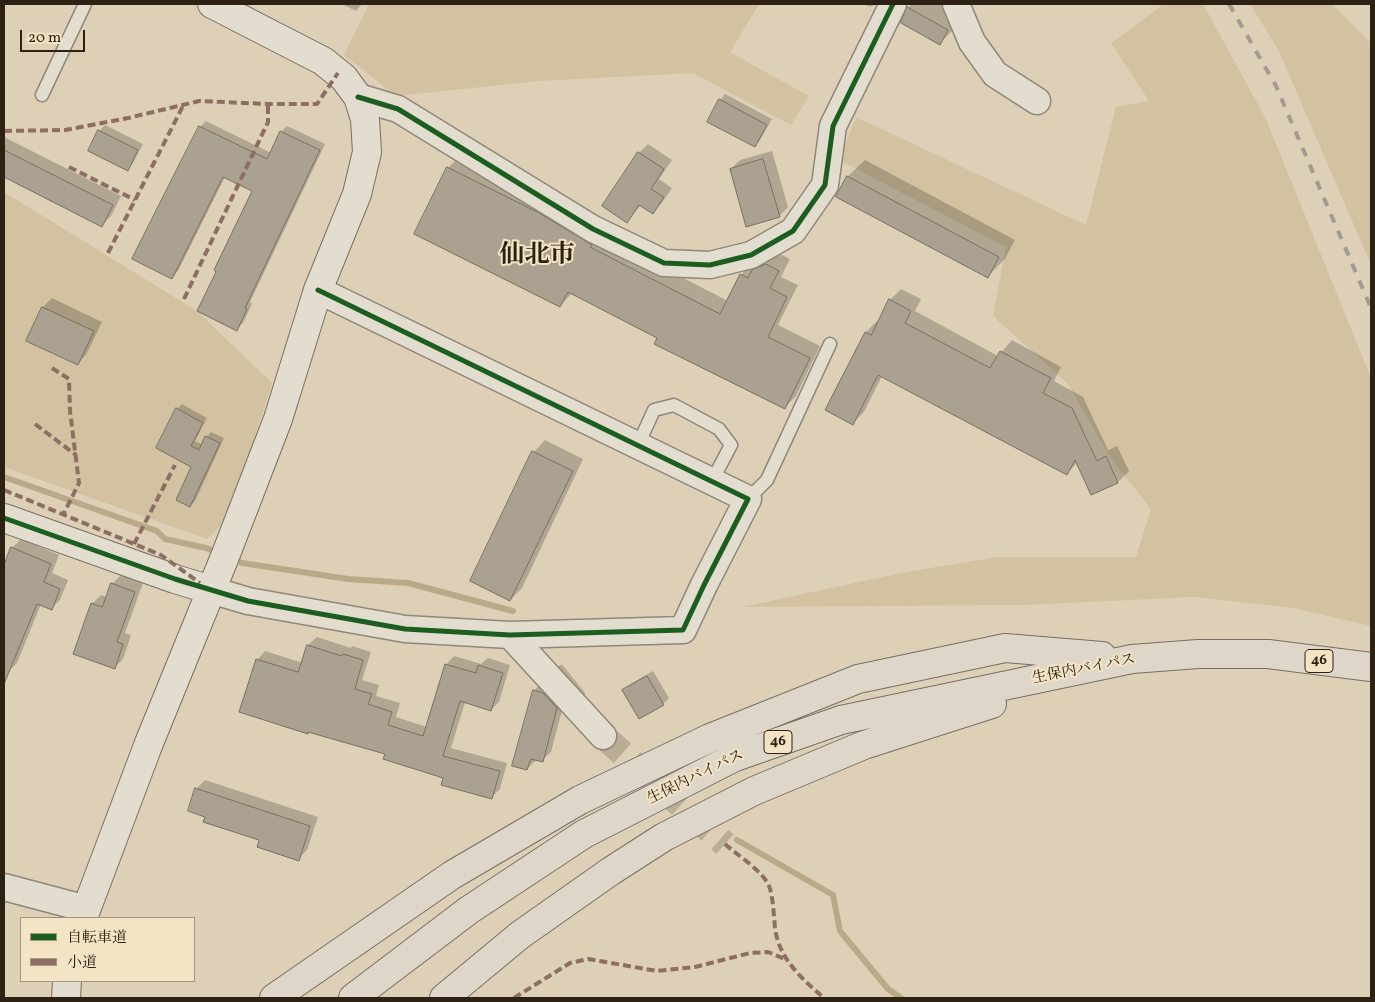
<!DOCTYPE html>
<meta charset="utf-8">
<style>
body{margin:0}
#map{position:relative;width:1375px;height:1002px;overflow:hidden;background:#ddd0b7;font-family:Vollkorn,"Noto Serif JP",serif}
canvas{display:block}
.frame{position:absolute;inset:0;border:5px solid #2c2113;pointer-events:none}
.legend{position:absolute;left:20px;top:917px;width:175px;height:65px;box-sizing:border-box;background:#f3e4c6;border:1px solid #a3967e;margin:0;padding:6px 9px;list-style:none;font-size:15px;color:#2c2113}
.legend li{display:flex;align-items:center;gap:10px;height:25px}
.legend b{width:25px;border:1px solid #a3967e}
.scale{position:absolute;left:20px;top:30px;width:65px;height:22px;box-sizing:border-box;border:2px solid #2c2113;border-top:0;padding-left:6px;font-size:15px;line-height:18px;white-space:nowrap;color:#2c2113;-webkit-text-stroke:4px #f3e4c6;paint-order:stroke}
</style>
<div id="map">
<canvas width="1375" height="1002"></canvas>
<div class="frame"></div>
<ul class="legend">
<li><b style="height:6px;background:#1b5e20"></b>自転車道</li>
<li><b style="height:6px;background:#8d6e63"></b>小道</li>
</ul>
<div class="scale">20 m</div>
</div>
<script>
const ctx = document.querySelector('canvas').getContext('2d');
ctx.lineJoin = 'round';
function fill(path, color) { ctx.fillStyle = color; ctx.fill(path, 'evenodd'); }
function trace(path, color, width, dash) { ctx.strokeStyle = color; ctx.lineWidth = width; ctx.lineCap = dash ? 'butt' : 'round'; ctx.setLineDash(dash || []); ctx.stroke(path); }
function label(font, color, halo, rows, align = 'center') {
  ctx.font = font + ' Vollkorn,"Noto Serif JP",serif'; ctx.lineWidth = 4; ctx.setLineDash([]); ctx.textBaseline = 'middle'; ctx.strokeStyle = halo; ctx.fillStyle = color; for (const [text, x, y, turn = 0] of rows) {
    ctx.save(); ctx.translate(x, y); ctx.rotate((+turn || 0) * Math.PI / 180); ctx.textAlign = isNaN(turn) ? turn : align; if (halo) ctx.strokeText(text, 0, 0); ctx.fillText(text, 0, 0); ctx.restore();
  }
}
fill(new Path2D(`
 M369 4H759L730 52 809 96 791 125 693 73 540 81 396 96 344 55Z
 M1164 4H1203L1266 119 1371 378V626L1293 608 1195 597 1024 605 742 607 906 572 997 557H1136L1151 509 1110 457 1067 383 993 316 1006 247 839 160 856 117 1086 225 1116 107 1149 101 1111 43Z
 M1250 4H1332L1371 43V265L1278 49Z
 M4 192 197 311 272 383 229 518 207 539 4 467Z`), '#d3c2a1');
fill(new Path2D(`
 M342 4H362L356 11Z
 M864 4H877L870 7Z
 M912 4H947L956 27 939 44 908 8Z
 M725 94 772 119 760 140 755 146 720 100Z
 M206 121 271 153 281 132 287 126 325 144 250 302 252 304 243 323 237 329 254 191 225 177 178 271 172 277 200 127Z
 M105 125 143 144 133 163 128 169 99 131Z
 M4 137 121 196 111 216 102 225 4 176Z
 M648 144 672 160 659 179 672 188 661 204 652 213 641 205 627 221 639 153Z
 M772 151 788 207 779 216 731 169 740 160Z
 M459 157 601 236 728 301 741 275 752 263 778 253 790 259 781 277 798 285 778 325 820 346 796 396 784 408 659 337 572 293 560 306 448 168Z
 M865 160 1015 240 1005 259 988 276 837 196 848 176Z
 M901 289 921 299 915 311 998 356 1012 340 1061 367 1054 381 1083 397 1108 450 1117 446 1129 471 1118 482 1077 463 1066 474 882 376 864 412 852 424 826 410 866 332 877 321 879 322 890 300Z
 M52 298 102 322 86 355 78 363 27 340 43 307Z
 M182 404 207 418 195 441 203 445 206 437 211 432 224 438 195 501 190 506 193 466 177 409Z
 M545 440 583 459 522 588 510 600 472 581 534 452Z
 M21 539 59 555 52 573 68 580 60 600 51 609 41 604 17 663 8 672 4 670V568L12 548Z
 M121 575 143 583 125 633 131 635 123 659 114 668 75 653 93 603 101 595 107 597 112 584Z
 M317 637 351 648 352 646 371 652 362 680 379 685 376 696 400 703 396 717 427 727 446 665 454 656 481 664 488 658 510 665 499 702 491 710 465 702 451 748 507 763 500 789 492 797 386 754 257 660 265 651 303 663 308 645Z
 M653 671 669 698 663 704 640 718 624 690 629 685Z
 M542 682 565 699 551 752 542 760H536L527 769 534 691Z
 M205 780 318 817 307 850 298 859 261 839 206 816 196 789Z`), '#0003');
trace(new Path2D(`
 M4 477 157 531 165 539 206 548 220 554
 M232 559 242 563 348 579 408 583 513 611
 M561 668 582 694
 M737 840 833 895 840 931 888 989 901 998`), '#baa989', 6);
const building = new Path2D(`
 M907 7 948 30 940 45 901 23Z
 M719 99 767 125 755 147 707 122Z
 M199 126 267 159 280 131 320 150 245 308 247 309 237 331 197 311 216 272 214 270 252 191 223 177 172 279 132 259Z
 M98 130 138 150 128 171 88 151Z
 M4 150 113 205 102 227 4 177Z
 M638 152 664 169 651 189 664 197 653 214 639 205 627 223 602 206Z
 M763 159 780 217 746 227 730 169Z
 M447 167 539 213 592 245 590 247 720 314 740 274 748 278 752 270 766 264 779 271 770 288 787 297 768 337 810 358 785 409 654 344 657 338 568 292 560 307 414 234Z
 M847 176 999 257 988 278 836 197Z
 M889 299 911 311 905 323 990 368 1000 351 1051 378 1043 393 1072 408 1097 461 1106 456 1118 483 1091 495 1075 460 1067 475 878 375 853 425 825 410 865 332 871 335Z
 M42 307 94 331 78 365 26 341Z
 M176 408 203 423 191 446 199 450 205 436 220 443 190 507 176 500 191 467 156 448Z
 M532 451 573 471 510 601 470 581Z
 M11 547 51 564 44 582 60 589 52 610 37 604 4 684V565Z
 M111 583 135 592 117 642 123 644 115 669 73 654 91 603 102 607Z
 M307 645 342 656 343 654 363 660 355 689 372 694 368 704 392 712 388 725 423 736 445 664 476 673 478 665 503 673 491 711 460 701 443 756 500 771 492 799 441 785 443 778 383 759 385 754 308 732V734L239 712 256 659 298 672Z
 M647 676 664 705 639 719 622 690Z
 M533 690 543 693 557 708 543 762 531 759 527 770 512 766Z
 M195 788 310 826 299 861 257 847 259 840 203 822 205 817 188 811Z`);
fill(building, '#aaa190');
trace(building, '#776f61', 1);
trace(new Path2D(`
 M603 736 725 844`), '#baad96', 26, [26, 13]);
const lane = new Path2D(`
 M42 95 85 4
 M638 445 654 410 674 405 719 429 731 445 712 481
 M748 499 767 480 830 344`);
const street = new Path2D(`
 M956 4 972 42 995 74 1037 101
 M358 97 398 109 593 229 664 263 710 265 751 255 793 231 825 185 833 126 893 4
 M211 590 248 601 405 629 510 635 683 630 704 585 748 499 318 290
 M510 635 603 736
 M4 887 87 909`);
const secondary = new Path2D(`
 M4 518 175 579 211 590
 M83 918 149 743 226 554 278 419 318 290 357 194 367 152 365 119 358 97 344 78 323 61 212 4
 M66 998 67 981`);
const highway = new Path2D(`
 M274 998 452 875 580 800 710 738 858 679 1005 648 1102 656
 M353 998 469 910 584 834 735 757 841 720 1132 659 1198 654H1268L1371 667
 M444 998 520 935 611 871 664 837 754 791 864 745 992 704`);
trace(lane, '#8f8778', 15);
trace(street, '#8f8778', 29);
trace(secondary, '#776f61', 30);
trace(highway, '#776f61', 30);
trace(lane, '#e3ddd0', 12);
trace(street, '#e3ddd0', 26);
trace(secondary, '#e3ddd0', 28);
trace(highway, '#ded7c9', 28);
trace(new Path2D(`
 M1229 4 1276 86 1371 308`), '#a29b91', 4, [9, 9]);
trace(new Path2D(`
 M4 131 65 130 128 118 199 101 268 104H317L338 73
 M69 167 135 200
 M108 253 184 104
 M184 299 268 122V104
 M52 368 69 379 70 411 79 483 63 515
 M35 424 76 455
 M4 490 161 555 200 583
 M134 544 175 465
 M725 844C737 855 763 871 769 886 773 895 774 918 775 928 779 959 802 979 824 998
 M514 998 570 963 588 959 657 971 695 967 750 953 768 952 785 959`), '#8d6e63', 4, [8, 4]);
trace(new Path2D(`
 M358 97 398 109 593 229 664 263 710 265 751 255 793 231 825 185 833 126 893 4
 M4 518 175 579 248 601 405 629 510 635 683 630 704 585 748 499 318 290`), '#1b5e20', 5);
for (const [x, y, w] of [
 [1319,661,28],
 [778,742,28]
]) { const box = new Path2D(); box.roundRect(x - w / 2, y - 11.5, w, 23, 4); ctx.fillStyle = '#f3e4c6'; ctx.fill(box); trace(box, '#2c2113', 1); }
label('bold 14px', '#2c2113', null, [
 ["46",1319,661],
 ["46",778,742]
]);
label('15px', '#2c2113', '#f3e4c6', [
 ["生保内バイパス",1084,670,-11],
 ["生保内バイパス",696,778,-26]
]);
label('bold 25px', '#2c2113', '#f3e4c6', [
 ["仙北市",537,257]
]);
</script>
